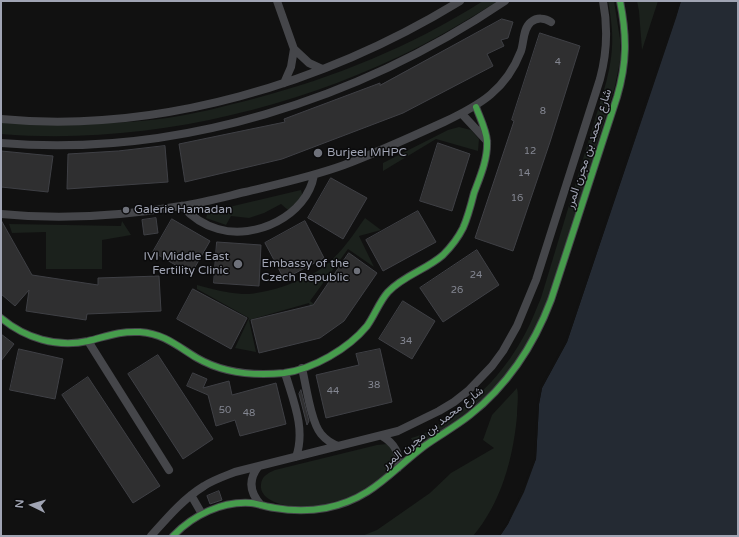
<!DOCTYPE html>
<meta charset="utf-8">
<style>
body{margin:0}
#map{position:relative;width:739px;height:537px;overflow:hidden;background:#111;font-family:"Varela Round",sans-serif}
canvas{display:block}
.frame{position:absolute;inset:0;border:2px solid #a0a4b3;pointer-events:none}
.north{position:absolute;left:12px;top:485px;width:40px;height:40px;-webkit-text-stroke:3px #0b0b0c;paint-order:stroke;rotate:275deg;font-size:11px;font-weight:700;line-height:16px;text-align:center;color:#a0a4b3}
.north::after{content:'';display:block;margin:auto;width:14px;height:18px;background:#a0a4b3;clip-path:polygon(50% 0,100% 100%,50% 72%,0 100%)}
</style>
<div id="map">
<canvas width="739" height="537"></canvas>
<div class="frame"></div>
<div class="north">N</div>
</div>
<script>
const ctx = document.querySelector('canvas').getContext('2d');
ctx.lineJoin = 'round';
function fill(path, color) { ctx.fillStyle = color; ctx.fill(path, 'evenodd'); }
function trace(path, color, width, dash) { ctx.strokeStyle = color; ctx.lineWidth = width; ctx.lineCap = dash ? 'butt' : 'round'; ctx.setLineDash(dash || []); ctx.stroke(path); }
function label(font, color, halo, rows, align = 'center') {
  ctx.font = font + ' "Varela Round",Vazirmatn,sans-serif'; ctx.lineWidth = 3; ctx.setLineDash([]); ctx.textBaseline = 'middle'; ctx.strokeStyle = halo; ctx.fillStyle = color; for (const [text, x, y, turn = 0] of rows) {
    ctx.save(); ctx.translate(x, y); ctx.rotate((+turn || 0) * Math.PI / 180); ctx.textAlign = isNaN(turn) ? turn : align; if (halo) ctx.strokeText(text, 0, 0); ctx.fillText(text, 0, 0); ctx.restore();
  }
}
fill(new Path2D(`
 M483 1H498C465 21 433 41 398 57 277 114 134 145 1 134V123C56 123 112 126 167 118 196 114 225 106 253 99 336 77 410 47 483 1Z
 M608 1H614L620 39V61L615 86 549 300 535 335 502 385 418 452 411 438C424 435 433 428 444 421 479 399 507 369 526 332 532 321 536 309 541 298L606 83C614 52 614 33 608 1Z
 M637 1H658L642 50 639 11Z
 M459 127 471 130 479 139 478 151 436 139 383 171V163L448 130Z
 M301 190 303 197 288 210 281 204 264 213 249 218 231 216 226 225 206 218 208 212Z
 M365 218 381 230 359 236 374 267 348 249 310 301 326 313 315 319 309 303 249 320 256 352 235 348 249 318 197 289V285C212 289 227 293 242 294 265 295 308 280 326 265 342 252 353 235 365 218Z
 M122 221 131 235 102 240V269H46V232L12 233 9 224 121 226Z
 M517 388C519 397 517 406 517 416 513 459 501 503 473 536H362L377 530 430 493 451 473 494 448 483 440 492 415Z
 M387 444 395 448 397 470C387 476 369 492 359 496 348 500 325 506 314 507 299 509 258 505 261 484 262 476 268 473 275 470L377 445Z`), '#1b211c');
fill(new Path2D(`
 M681 1H738V536H500L508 524 536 459 539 404 542 388 567 342Z`), '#242a33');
fill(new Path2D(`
 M679 1H681L676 18 567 342 542 388 539 404 536 459 524 492 508 524 500 536H498L507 523 522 491 534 459 537 404 540 387 565 342Z`), '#111');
const building = new Path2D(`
 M502 19 513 22 508 38 501 40 504 46 487 54 493 66 403 113 282 159 185 182 179 144 285 122 284 119 380 83V85Z
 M540 33 580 46 550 142 513 251 475 238 514 121 512 120Z
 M438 143 470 154 452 211 420 201Z
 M165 146 168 182 67 189 68 154 118 151Z
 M1 151 53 156 48 192 1 187Z
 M331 178 367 198 343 239 308 218Z
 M418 211 436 242 383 271 366 240Z
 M156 218 158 233 144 235 142 220Z
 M172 219 210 241 191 274 153 252Z
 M1 220 32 275 98 285V278L159 276 161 311 87 314 86 320 26 311 29 290 15 306 1 294Z
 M305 221 324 258 284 279 265 243Z
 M217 242 261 245 259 286 214 283Z
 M477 250 499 285 443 322 420 288Z
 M349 253 377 273 344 321 320 338 259 353 251 320 313 305Z
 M193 289 247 318 231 349 177 319Z
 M403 301 435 321 412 359 379 339Z
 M1 334 14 344 1 361Z
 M19 349 63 359 55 399 10 390Z
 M380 349 392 402 326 418 316 375 359 365 356 354Z
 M158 355 213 439 183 459 128 374Z
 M193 373 207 379 203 388 229 381 232 395 276 383 286 424 240 436 235 420 216 426 208 395 187 386Z
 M88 377 160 486 133 503 62 395Z
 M301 390 309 421 307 425 299 394Z
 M219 491 222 500 210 504 207 496Z`);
fill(building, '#2f2f30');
trace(building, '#3f4045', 1);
trace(new Path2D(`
 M277 1 294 49 309 63 322 69
 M284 83 291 67 294 49
 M462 114 487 141
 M1 119C159 134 326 83 460 1
 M1 143C178 158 360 99 505 1
 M182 206C192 217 203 225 218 229 255 240 307 216 314 175
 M1 214C61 220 122 216 181 206 202 203 224 197 245 192 278 184 311 177 344 165 378 152 411 137 444 122 480 105 506 90 521 51 524 42 523 28 531 22 537 17 545 18 551 22
 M1 318C25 338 57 348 88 341 108 336 119 331 140 332 165 334 177 346 197 358 223 373 254 376 284 373 313 369 348 349 367 326 375 315 379 302 388 292 404 275 426 270 443 255 451 247 458 238 463 228 468 217 471 205 474 193 480 177 488 159 487 141 486 129 480 118 476 107
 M88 341 169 470
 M302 368C306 385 311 422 321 434 326 440 332 444 339 446
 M285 373C293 400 306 429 296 457
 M382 436C394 443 401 454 398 468
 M258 467C248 480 250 493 261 505
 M191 495 202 514
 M151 536C167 518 183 499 204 486 213 480 225 476 235 472L398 431 439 411 454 402 468 391 492 366 503 351 517 326 536 280 600 79C607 53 608 27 603 1
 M173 536C193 515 222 501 251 503 259 504 267 507 275 508 292 511 310 511 326 508 371 499 389 473 423 447 438 436 455 427 470 415 509 384 534 345 551 300L617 97C627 63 627 36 620 1`), '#45464a', 8);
trace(new Path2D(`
 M1 318C25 338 57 348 88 341 108 336 119 331 140 332 165 334 177 346 197 358 223 373 254 376 284 373 313 369 348 349 367 326 375 315 379 302 388 292 404 275 426 270 443 255 451 247 458 238 463 228 468 217 471 205 474 193 480 177 488 159 487 141 486 129 480 118 476 107
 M173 536C193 515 222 501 251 503 259 504 267 507 275 508 292 511 310 511 326 508 371 499 389 473 423 447 438 436 455 427 470 415 509 384 534 345 551 300L617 97C627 63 627 36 620 1`), '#469c4c', 6);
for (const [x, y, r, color] of [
 [318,153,5,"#6e717a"],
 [126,210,4,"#6e717a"],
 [238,264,5,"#6e717a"],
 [357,271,4,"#6e717a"]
]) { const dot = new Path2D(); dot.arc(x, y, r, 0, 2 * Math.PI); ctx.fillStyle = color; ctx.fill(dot); trace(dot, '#0b0b0c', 1.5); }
label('10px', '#848792', null, [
 ["4",558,62],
 ["8",543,111],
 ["12",530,151],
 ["14",524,173],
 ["16",517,198],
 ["24",476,275],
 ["26",457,290],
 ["34",406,341],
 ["38",374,385],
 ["44",333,391],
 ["50",225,410],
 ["48",249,413]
]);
label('12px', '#a0a4b3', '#0b0b0c', [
 ["شارع محمد بن مجرن المرر",589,149,-72],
 ["شارع محمد بن مجرن المرر",433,428,-38]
]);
label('12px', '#a0a4b3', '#0b0b0c', [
 ["Burjeel MHPC",327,153],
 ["Galerie Hamadan",134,210],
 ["IVI Middle East",229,257,"right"],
 ["Fertility Clinic",229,271,"right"],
 ["Embassy of the",349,264,"right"],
 ["Czech Republic",349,278,"right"]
], 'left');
</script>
